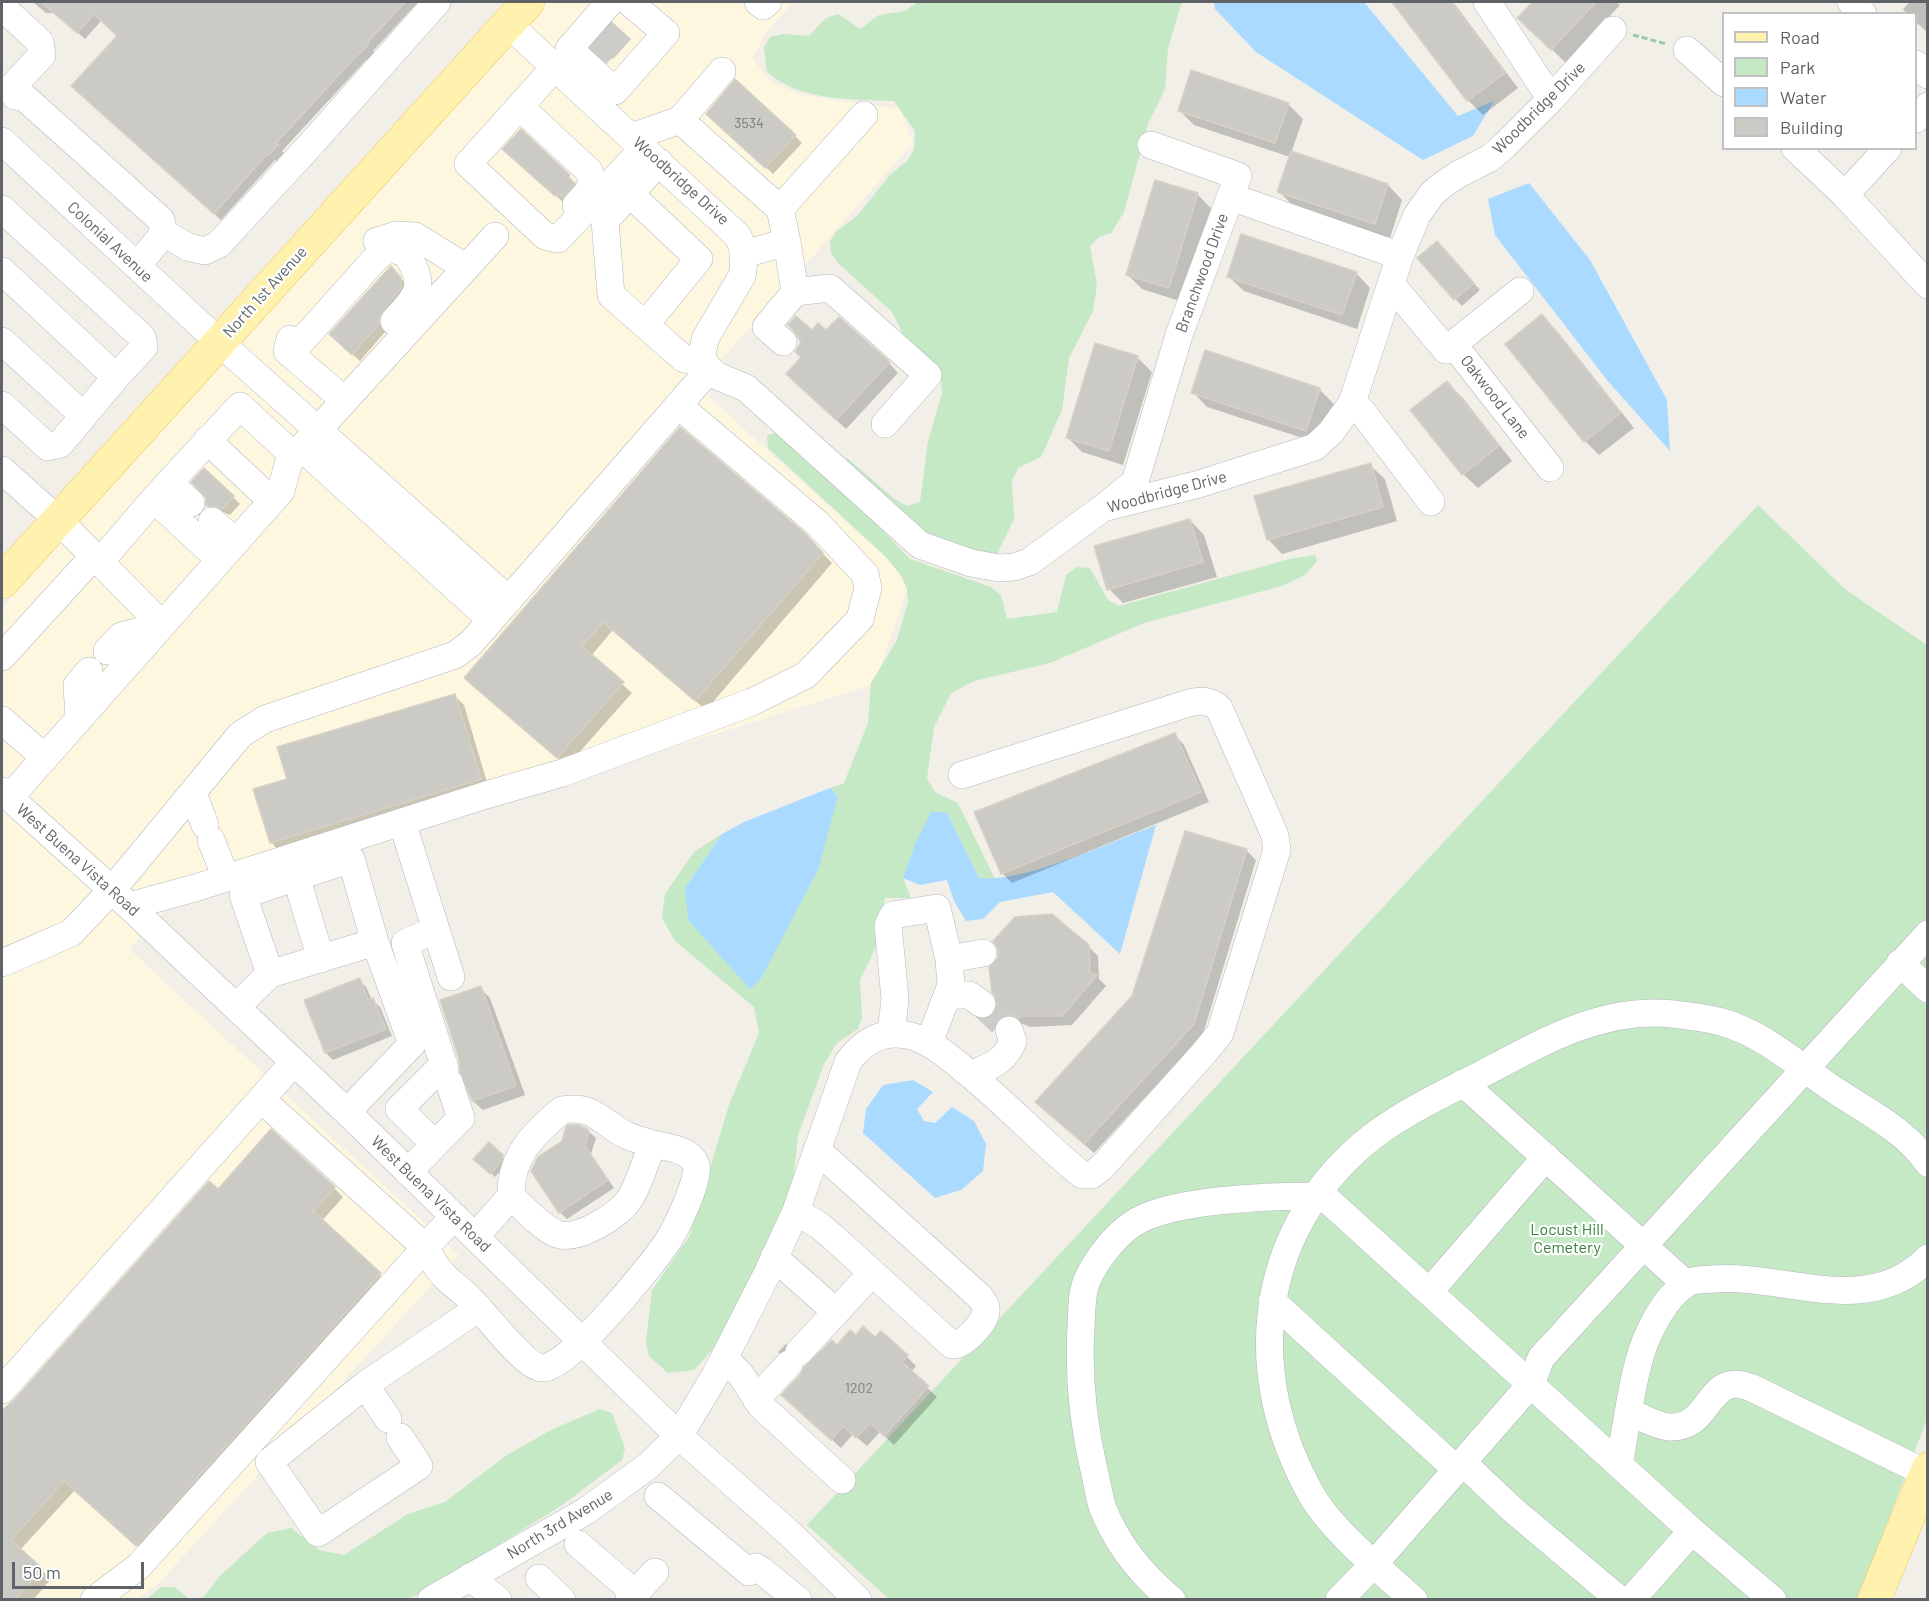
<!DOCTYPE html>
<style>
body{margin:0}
#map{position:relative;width:1929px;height:1601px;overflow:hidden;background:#f1efe8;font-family:Barlow,sans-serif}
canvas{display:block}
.frame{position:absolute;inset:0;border:3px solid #5f6368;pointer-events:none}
.legend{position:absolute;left:1722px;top:12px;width:195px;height:138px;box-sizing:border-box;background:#fff;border:2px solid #bfc1c3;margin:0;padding:8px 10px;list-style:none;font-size:18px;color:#5f6368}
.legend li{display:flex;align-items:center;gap:12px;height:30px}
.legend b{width:30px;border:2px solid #bfc1c3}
.scale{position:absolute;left:12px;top:1562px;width:132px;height:27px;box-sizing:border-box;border:3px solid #5f6368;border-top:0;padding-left:8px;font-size:18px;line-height:21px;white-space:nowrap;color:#5f6368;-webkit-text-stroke:4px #fff;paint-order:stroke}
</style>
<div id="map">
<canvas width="1929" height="1601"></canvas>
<div class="frame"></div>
<ul class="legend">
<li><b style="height:8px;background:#fff2af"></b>Road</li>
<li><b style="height:16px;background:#c5e8c5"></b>Park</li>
<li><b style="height:16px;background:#aadaff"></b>Water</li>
<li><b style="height:16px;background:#cccac5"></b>Building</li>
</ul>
<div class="scale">50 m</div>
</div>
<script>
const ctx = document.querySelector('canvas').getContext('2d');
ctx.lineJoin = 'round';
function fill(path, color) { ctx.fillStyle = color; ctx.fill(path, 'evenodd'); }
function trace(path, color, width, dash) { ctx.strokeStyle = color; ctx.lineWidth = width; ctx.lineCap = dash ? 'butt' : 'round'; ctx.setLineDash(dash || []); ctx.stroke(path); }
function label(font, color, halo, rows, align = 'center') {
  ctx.font = font + ' Barlow,sans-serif'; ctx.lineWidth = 4.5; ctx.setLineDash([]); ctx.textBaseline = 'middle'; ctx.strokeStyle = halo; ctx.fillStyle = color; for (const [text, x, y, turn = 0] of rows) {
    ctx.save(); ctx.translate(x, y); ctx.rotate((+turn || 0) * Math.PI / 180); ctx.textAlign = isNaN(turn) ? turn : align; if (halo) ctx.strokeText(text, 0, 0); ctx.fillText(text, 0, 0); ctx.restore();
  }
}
fill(new Path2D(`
 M542 2H794L767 31 752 58 771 82 803 95 900 109 913 143 721 360 709 397 910 580 875 684 169 905 129 949 459 1255 158 1584 136 1599 2 1600V608Z`), '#fef7e0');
fill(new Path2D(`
 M918 2H1182L1168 48 1165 89 1148 124 1124 212 1111 233 1099 237 1090 246 1097 285 1093 311 1069 358 1062 410 1041 457 1018 468 1012 481 1014 519 997 554 947 553 846 470 847 458 896 500 908 506 920 502 928 441 942 393 941 381 935 370 908 344 892 312 838 263 831 253 830 241 837 231 858 215 889 176 908 160 914 149 915 131 894 101C851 99 802 102 767 72L764 48 770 37 783 34 809 36 826 18 838 14 860 29 879 15 905 11Z
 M780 432 809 454 910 559 991 587 1001 595 1007 619 1057 612 1066 575 1077 567 1090 568 1108 600 1119 606 1290 559 1315 555 1317 561 1305 575 1282 586 1144 623 1050 663 974 681 951 693 934 727 927 778 935 792 958 803 995 879 979 878 947 813 903 878 911 898H885L876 947 860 980 862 1018 858 1029 837 1043 824 1064 798 1135 793 1184 750 1288 719 1342 694 1370 668 1373 649 1356 646 1342 652 1290 689 1237 729 1105 759 1033 754 1007 675 941 662 918 665 894 694 852 722 834 685 888 750 988 760 980 838 796 830 788 844 783 868 723 871 683 897 640 908 602 907 589 902 577 885 556 768 448 767 435Z
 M1758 505 1846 590 1927 645V1419L1858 1599H889L807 1525Z
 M600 1409 612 1413 625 1448 622 1460 561 1506 417 1595 403 1600H201L221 1575 267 1533 291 1528 319 1550 344 1555 408 1514 445 1502 507 1455 553 1429Z
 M161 1587H174L190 1599H146Z`), '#c5e8c5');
fill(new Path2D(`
 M1214 2H1364L1458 116 1494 101 1473 136 1423 160 1256 52 1215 9Z
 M1529 183 1590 260 1667 400 1670 451 1607 380 1495 235 1488 199Z
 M830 788 838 796 818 870 760 980 750 989 688 920 685 888 722 834 744 822Z
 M932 811 947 813 979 878C1025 883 1110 842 1156 825L1120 954 1053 892 1000 902 983 919 966 921 954 901 947 880 920 885 903 878 916 842Z
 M913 1080 933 1092 917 1109 924 1121 935 1123 952 1107 974 1121 986 1144 983 1171 961 1190 935 1198 863 1133 866 1109 883 1085Z`), '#aadaff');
fill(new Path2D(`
 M33 2H418L373 51 375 52 368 59H367L282 151 284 153 277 161 275 160 221 220 80 93 119 36 102 20 85 39 56 13H46Z
 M1394 2H1453L1518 88 1483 115 1468 100Z
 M1535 2H1616L1620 5 1566 63 1519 18Z
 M1910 2H1928V33L1916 22V14H1907L1903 9Z
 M1288 104 1303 119 1291 153 1388 185 1402 200 1390 238 1293 206 1279 191 1290 157 1194 125 1179 110Z
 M715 121 795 136 802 143 773 174Z
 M521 131 569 176 581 191 563 202 511 156Z
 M1197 194 1212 209 1183 302 1142 289 1127 274Z
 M1443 250 1480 290 1462 306 1419 258Z
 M1356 273 1370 288 1357 329 1244 291 1229 277Z
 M398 275 407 286 385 325V332L360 361 338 341Z
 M1542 316 1557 331 1634 428 1599 455 1585 441Z
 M812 332 827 333 889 363 898 373 846 429 797 383 803 358Z
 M1137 357 1152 372 1123 465 1082 452 1067 437Z
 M1447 383 1462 397 1512 461 1478 488 1463 474Z
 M1319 389 1334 404 1321 444 1207 407 1193 392Z
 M1370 465 1385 479 1397 521 1282 554 1268 539Z
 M233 497 240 504 230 515 223 512 215 513 208 506Z
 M1190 520 1204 535 1217 577 1123 603 1109 589Z
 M805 536 832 563 706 710 613 630 591 656 632 693 567 766 466 678Z
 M455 696 464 705 489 789 280 852 271 842Z
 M1175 735 1184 745 1209 802 1012 883 1002 873Z
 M1246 850 1256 860 1203 1034 1094 1153 1047 1111Z
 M1088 946 1098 956 1099 979 1106 986 1072 1025 1030 1027 1023 1024 997 1028 988 1019Z
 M359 980 366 987 372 1000 380 1007 392 1036 333 1060 326 1053 306 1001Z
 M480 988 490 998 525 1095 483 1110 473 1101 462 1071Z
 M588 1131 596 1138 591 1154 614 1188 567 1219 560 1212 532 1171Z
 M489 1144 507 1161 504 1167 495 1177 475 1159Z
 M334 1188 343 1197 321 1222 390 1284 147 1554 75 1490 20 1550 51 1579 33 1600H2V1412L15 1402 218 1191Z
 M856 1337 907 1357 916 1366 911 1372 937 1397 894 1445 880 1432 867 1446 853 1434 841 1448 793 1405 837 1347Z
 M787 1343 785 1351 780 1354 778 1352Z`), '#0003');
const building = new Path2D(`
 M41 2H405L367 43 369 44 360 53H359L276 143 278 145 269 155 267 154 214 214 71 86 117 36 94 14 77 33Z
 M1392 2H1451L1505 73 1467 101Z
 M1533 2H1596L1551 50 1517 18Z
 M1191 70 1289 103 1275 143 1178 111Z
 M735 79 796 135 765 168 706 114Z
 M521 129 570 175 568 177 575 183 563 197 558 193 555 196 502 149Z
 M1291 151 1388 184 1375 224 1277 192Z
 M1155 180 1198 193 1169 288 1126 275Z
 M1241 234 1357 272 1342 315 1227 277Z
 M1437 241 1474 283 1454 300 1417 258Z
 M391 266 401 278 400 289 382 311 379 317V324L352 355 329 334Z
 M1542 314 1621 413 1584 442 1505 344Z
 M796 316 812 330 818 323 826 330 839 317 890 362 836 420 786 374 801 357 795 352 801 342 794 331 788 325Z
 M1095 343 1138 356 1109 451 1066 438Z
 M1205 350 1320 388 1306 431 1191 393Z
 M1447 381 1499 446 1462 475 1410 410Z
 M680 427 806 534 823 553 695 701 603 622 582 646 624 682 557 758 464 678Z
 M1371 463 1383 507 1267 540 1254 496Z
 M204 468 234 496 222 509 214 506H206V498L191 482Z
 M1190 519 1203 562 1107 590 1094 546Z
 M455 694 481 779 270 843 253 789 287 779 277 747Z
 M1175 733 1201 792 1001 874 974 812Z
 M1185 831 1247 849 1194 1024 1084 1144 1035 1102 1132 996Z
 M1052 914 1089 945 1090 973 1097 975 1062 1016H1021L1019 1018 1012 1015H1004L997 1019 994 1026 986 1019 995 1013 998 1006 996 998 992 992 989 967 998 958V950L993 941 1015 917Z
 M360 978 368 1000 373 998 386 1029 325 1053 304 1000Z
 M481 986 516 1086 472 1101 460 1072 459 1059 440 1000Z
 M568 1125H579L589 1130 585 1146 608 1180 559 1213 531 1171 538 1157 562 1141 566 1127Z
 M271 1129 335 1187 313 1211 381 1273 136 1546 64 1481 11 1540 43 1569 15 1599H2V1410L14 1400 209 1181 218 1189Z
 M489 1142 503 1155 500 1163 490 1174 473 1159Z
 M863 1326 875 1337 881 1331 908 1355 902 1362 929 1386 884 1436 870 1423 856 1438 843 1426 831 1440 781 1395 800 1375 804 1367 832 1340 837 1345 850 1330 856 1335Z`);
fill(building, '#cccac5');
trace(building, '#d6d1c6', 1.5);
trace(new Path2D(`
 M602 31 623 50
 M588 44 610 64
 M982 1004 1009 1030`), '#ccccc8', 27, [27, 14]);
const minor = new Path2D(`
 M610 2 569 49 615 91 666 33 629 2
 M758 2 763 6 768 2
 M1487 2 1551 99
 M1851 2 1863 14
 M2 7 40 42 42 55 13 86
 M508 24 738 236C744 249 745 262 742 276L706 337 702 353 703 361 715 375 746 388 920 545 971 563 999 568 1014 567 1029 562 1103 508 1199 484 1315 447 1331 432 1352 403 1400 256 1417 215 1432 194 1441 186 1457 175 1490 158 1505 145 1551 99 1613 30
 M1687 50 1724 83
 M1916 64 1928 75
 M555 67 468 164 545 236 558 239 644 148
 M15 96 24 97 161 220 164 233 137 266
 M520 107 589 171 593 186 576 205
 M1916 119 1928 106
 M680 120 722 71
 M632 137 680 120 780 209 787 242 744 254
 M2 141 219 342 509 600
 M1795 148 1845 195 1928 285
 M659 162 605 221 611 295 684 359 703 361
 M630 194 699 259 645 325
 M1845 195 1888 148
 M1231 197 1400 256
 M2 209 142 337 144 347 116 377 60 444 48 447 2 405
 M780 209 864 115
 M164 233 188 247 205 251 219 244 313 142 437 2
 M377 241 396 235 415 236 465 267
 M2 271 116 377
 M1391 284 1446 350 1520 291
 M795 292 830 288 928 375 885 424
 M290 339 287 351 344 400
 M2 341 84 416
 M783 342 766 327 795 292 787 242
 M1453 344 1550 468
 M290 354 376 258 388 249 405 252C427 285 419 294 394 321
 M1352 403 1361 410 1431 502
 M207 440 272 501
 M302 448 491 620
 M2 470 58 520 100 562 154 499
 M169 483 191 503
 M1108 504 1135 482 1179 335 1238 176 1151 145
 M212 521 236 542
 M220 560 154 499 240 406 294 456
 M100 562 162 625
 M107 651 121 636 162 625
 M2 657 94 556
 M79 719 77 685 89 671
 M2 720 45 758
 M2 791 112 890 347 1112 679 1436 788 1532 858 1600
 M193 793 205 825
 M9 798 281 491 288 464 294 456 495 236
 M402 822 451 977
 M211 840 226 878
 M296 877 321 959
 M129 906 195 888 486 795 562 773 752 702 806 675 860 619 868 588 865 574 817 523 678 405
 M435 930 405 943 445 1069
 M949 959 983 953
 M2 963 71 933 112 890 240 735 265 719 455 655 471 643 709 370
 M1900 963 1928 989
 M270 974 243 895 351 859 375 942
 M947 995H969L982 1004
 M236 1007 270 974 375 942 412 1044 347 1112
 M891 1034 895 999 888 925 893 915 937 908 949 959 951 985 929 1043
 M971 1075C990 1066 1005 1062 1013 1041L1009 1030
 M1463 1083 1686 1284
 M261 1099 426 1248C430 1255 434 1264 440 1271 448 1282 461 1289 470 1299 486 1314 522 1364 541 1368 566 1372 653 1264 668 1241 676 1228 700 1180 696 1165 691 1149 666 1147 653 1144 645 1161 639 1185 629 1200 618 1216 576 1242 557 1234 540 1227 524 1208 511 1196L475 1237
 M435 1144 399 1109 444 1064
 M408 1172 461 1118 449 1082
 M1319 1192 1692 1531 1773 1600
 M511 1196C510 1157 533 1134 562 1110 593 1104 602 1123 626 1135 634 1139 644 1141 653 1144
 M796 1211 820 1226 834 1238 952 1345C963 1346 986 1322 986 1311 987 1306 983 1302 980 1297L817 1150
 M774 1257 836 1312
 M1429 1292 1546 1157
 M1272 1301 1456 1469
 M799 1352 872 1273
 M724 1358 741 1375 761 1406 842 1480
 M365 1385 388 1419
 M2 1390 294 1062
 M756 1399 789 1364
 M1629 1412C1642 1417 1656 1426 1669 1427 1704 1429 1706 1392 1729 1385 1737 1383 1745 1385 1752 1388L1926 1473
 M400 1437 419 1466 318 1533 269 1462 365 1385 479 1308
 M1462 1462 1513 1510 1620 1600
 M1619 1464C1627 1427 1633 1363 1650 1331 1658 1314 1670 1294 1686 1284 1693 1279 1704 1280 1713 1279 1784 1273 1867 1320 1928 1258
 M658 1496 749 1572 756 1567 761 1570 798 1600
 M578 1544 635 1593
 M470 1577 498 1600
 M539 1578 562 1600
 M94 1600 139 1566 454 1216
 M431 1600 586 1511 648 1466 679 1436 716 1374 767 1274 796 1211 848 1062C863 1041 884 1029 911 1036 930 1041 946 1055 961 1067 1004 1101 1040 1141 1082 1175H1092L1102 1167 1204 1053 1220 1033 1277 850 1275 836 1267 817 1219 708C1209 700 1201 700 1189 703L962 775
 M629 1600 655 1572
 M1172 1600C1142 1575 1116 1543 1102 1506 1099 1495 1097 1482 1094 1470 1083 1423 1078 1376 1081 1327 1082 1311 1081 1292 1088 1278 1097 1259 1114 1237 1131 1225 1166 1199 1272 1196 1317 1196
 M1339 1600 1374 1564 1531 1384 1541 1358 1928 934
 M1414 1600C1383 1572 1331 1530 1311 1494 1244 1375 1256 1237 1362 1145 1395 1116 1445 1093 1484 1073 1542 1042 1604 1006 1673 1014 1689 1016 1709 1018 1725 1023 1767 1036 1800 1067 1836 1091 1868 1112 1906 1131 1928 1163
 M1631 1600 1692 1531`);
const major = new Path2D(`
 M2 582 528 2
 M1874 1600 1928 1469`);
trace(minor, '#b5b8bc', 28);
trace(major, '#f2c960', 34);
trace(new Path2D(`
 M1633 35 1667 44`), '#9cc7a9', 3, [6, 3]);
trace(minor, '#fff', 27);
trace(major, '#fff2af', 33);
label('14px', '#7a7d7f', null, [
 ["3534",749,123],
 ["1202",859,1388]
]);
label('16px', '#5f6368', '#fff', [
 ["Woodbridge Drive",1539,108,-45],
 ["Woodbridge Drive",681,181,42],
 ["Colonial Avenue",110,242,43],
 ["Branchwood Drive",1202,273,-70],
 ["North 1st Avenue",265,292,-48],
 ["Oakwood Lane",1495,397,52],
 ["Woodbridge Drive",1167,492,-15],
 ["West Buena Vista Road",78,860,42],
 ["West Buena Vista Road",431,1194,44],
 ["North 3rd Avenue",560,1524,-31]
]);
label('16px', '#348238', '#fff', [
 ["Locust Hill",1567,1230],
 ["Cemetery",1567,1248]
]);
</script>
